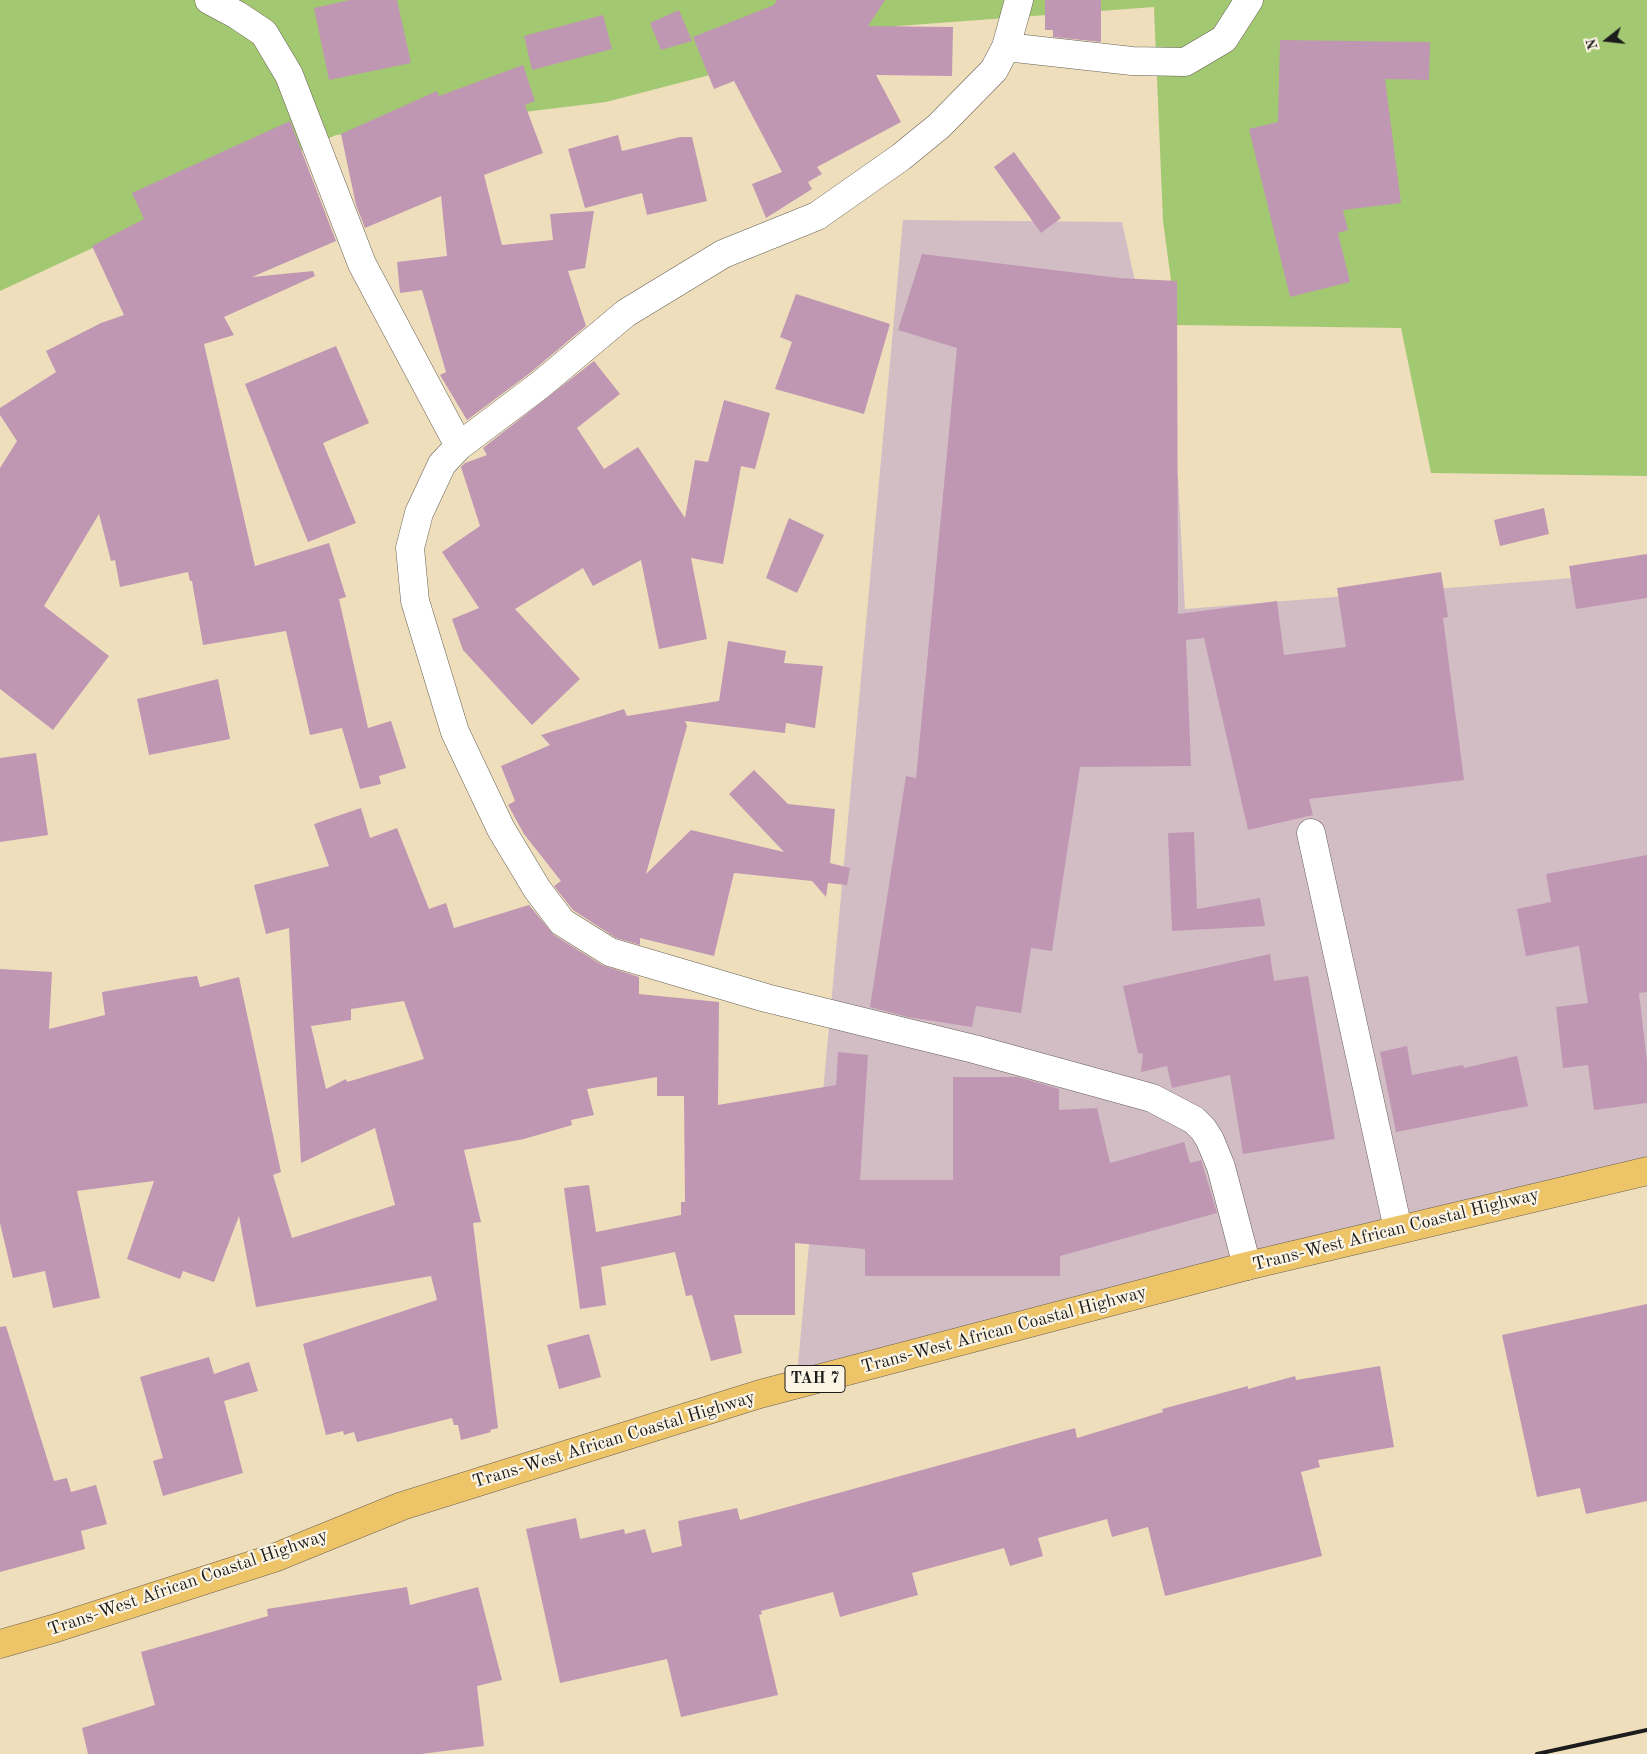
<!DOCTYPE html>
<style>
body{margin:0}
#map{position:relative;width:1647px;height:1754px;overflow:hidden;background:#efdebc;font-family:"Old Standard TT",serif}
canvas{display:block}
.north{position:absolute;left:1582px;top:15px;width:50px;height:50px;-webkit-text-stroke:4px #fcf5e5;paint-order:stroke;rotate:254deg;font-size:14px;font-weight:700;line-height:20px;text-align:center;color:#1c1c1c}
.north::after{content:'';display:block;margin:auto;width:18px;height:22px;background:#1c1c1c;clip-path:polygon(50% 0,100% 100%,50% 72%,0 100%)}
</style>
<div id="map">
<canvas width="1647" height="1754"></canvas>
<div class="north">N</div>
</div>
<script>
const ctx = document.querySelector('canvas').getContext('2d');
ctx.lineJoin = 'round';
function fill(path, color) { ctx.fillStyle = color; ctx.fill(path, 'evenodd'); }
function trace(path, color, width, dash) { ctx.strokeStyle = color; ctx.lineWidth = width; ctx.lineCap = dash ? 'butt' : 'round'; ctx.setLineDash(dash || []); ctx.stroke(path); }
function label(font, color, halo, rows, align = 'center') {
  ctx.font = font + ' "Old Standard TT",serif'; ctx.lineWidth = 4.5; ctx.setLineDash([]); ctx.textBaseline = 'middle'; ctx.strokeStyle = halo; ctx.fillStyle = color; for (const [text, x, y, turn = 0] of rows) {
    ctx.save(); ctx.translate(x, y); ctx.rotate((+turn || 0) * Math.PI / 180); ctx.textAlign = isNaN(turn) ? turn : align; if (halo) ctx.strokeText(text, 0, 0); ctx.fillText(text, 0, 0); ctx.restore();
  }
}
fill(new Path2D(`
 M903 220 1122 222 1178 477 1185 609 1647 572V1181L1569 1198 795 1397Z`), '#d2bdc5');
fill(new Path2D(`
 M0 0H1647V476L1431 473 1401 328 1177 325 1163 221 1154 7 898 26 606 102 336 135 0 291Z`), '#a3c872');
fill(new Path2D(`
 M350 0H397L411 63 329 80 314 8Z
 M777 0H885L868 26 953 27 952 76 876 75 901 122 817 167 822 174 808 182 812 189 766 218 752 184 782 172 734 81 714 89 693 37 774 5Z
 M1045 0H1101V42L1053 37V30H1045Z
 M679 10 692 41 661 50 650 23Z
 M603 15 612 49 532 70 524 36Z
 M1280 40 1430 42 1429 80 1385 79 1401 203 1343 210 1348 230 1338 233 1350 282 1290 297 1249 129 1278 122Z
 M523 65 535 101 525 105 543 153 484 175 502 245 553 240 550 214 594 211 585 268 568 271 586 326 530 373 467 420 440 375 446 372 422 290 400 293 397 262 447 256 441 196 365 228 356 205 341 134 437 91 439 96Z
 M290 121 336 241 252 277 313 271 315 276 224 317 234 335 204 344 255 566 329 543 346 597 339 599 368 728 391 721 406 768 379 776 381 784 360 789 342 728 310 735 286 631 203 645 192 581H190L188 572 120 587 115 560 111 561 99 514 44 606 109 656 53 730 0 689V468L17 441 0 415V408L56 372 46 351 101 323 124 315 92 246 144 219 132 193Z
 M618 135 622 151 680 137H692L707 201 647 215 642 193 585 208 568 149Z
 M1014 152 1061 218 1041 233 994 167Z
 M922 254 1119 278 1177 281 1178 614 1277 601 1284 655 1346 647 1337 588 1441 572 1448 617 1443 618 1464 780 1309 799 1313 815 1248 830 1204 638 1186 640 1191 766 1080 767 1052 951 1031 948 1021 1013 976 1006 972 1027 908 1017 870 1007 906 776 916 778 957 348 898 330Z
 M796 294 890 324 864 414 775 389 792 342 780 337Z
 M336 346 369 423 323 443 356 523 308 542 245 384Z
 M594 361 620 394 577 428 604 469 638 447 685 518 695 460 708 462 724 400 770 413 755 469 741 466 723 564 691 558 707 639 659 649 641 560 593 586 583 568 515 609 580 679 532 725 463 650 452 619 479 608 442 552 480 526 461 467 465 463 487 455 483 448Z
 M1544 508 1549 534 1500 546 1494 520Z
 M789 518 824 535 797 593 766 578Z
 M1647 554V598L1576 609 1569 566Z
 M728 641 786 651 784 663 823 666 815 728 786 723 785 733 685 721 687 726 646 874 691 830 784 852 729 794 754 770 788 804 835 809 830 863 850 868 847 885 828 883 826 897 812 881 734 873 714 956 640 938V945L616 938 573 910 554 886 561 881 524 834 508 805 515 801 501 766 550 745 541 735 624 709 627 716 719 701Z
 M218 679 230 739 149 755 137 699Z
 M36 753 48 835 0 842V758Z
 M361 808 370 838 397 828 429 909 446 903 454 928 529 905 554 935 602 965 639 977V994L719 1002 718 1105 836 1085 838 1052 868 1055 860 1180H953V1077H1018L1059 1089V1110L1097 1108 1110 1163 1184 1142 1190 1163 1201 1160 1217 1213 1060 1256V1276H865V1249L795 1243V1315H734L742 1353 711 1361 692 1295 686 1296 675 1252 601 1267 606 1305 580 1309 564 1188 589 1185 596 1232 681 1215V1202H685L684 1096H657V1077L587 1089 594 1115 571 1120 572 1125 524 1139 464 1150 481 1222 473 1223 498 1428 490 1430 491 1432 461 1440 458 1425H454L452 1418 357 1442 354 1432 344 1435 343 1431 326 1435 303 1344 437 1300 431 1276 256 1307 239 1216 214 1282 183 1271 180 1279 127 1259 154 1181 77 1191 100 1298 53 1308 45 1271 13 1278 0 1223V969L52 972 49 1029 105 1015 102 992 182 978 197 976 200 987 239 977 281 1172 273 1175 292 1238 395 1205 375 1128 301 1163 289 928 266 934 254 885 329 866 314 824ZM404 1001 424 1059 347 1082 346 1079 326 1089 311 1026 351 1020V1009Z
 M1194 832 1197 909 1260 898 1265 926 1172 931 1168 833Z
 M1647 855V992L1639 993 1647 1062V1103L1594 1110 1588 1065 1563 1068 1556 1007 1588 1003 1579 946 1526 956 1517 909 1551 902 1546 874Z
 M1270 954 1274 981 1308 976 1335 1139 1243 1154 1230 1075 1172 1088 1167 1066 1141 1072 1143 1054 1138 1053 1123 986Z
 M1407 1046 1412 1075 1463 1065 1464 1068 1517 1056 1528 1106 1396 1132 1380 1052Z
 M1647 1304V1501L1586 1514 1580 1488 1537 1497 1502 1335Z
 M6 1326 54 1481 67 1478 71 1492 96 1485 107 1524 81 1531 85 1549 0 1572V1327Z
 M589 1334 601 1377 559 1389 547 1345Z
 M209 1357 214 1374 249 1362 258 1391 224 1401 243 1473 163 1496 153 1461 163 1458 140 1377Z
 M1380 1366 1394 1447 1318 1460 1320 1467 1301 1472 1322 1556 1165 1596 1148 1527 1112 1537 1107 1519 1038 1538 1043 1556 1010 1566 1004 1548 912 1573 918 1595 840 1617 833 1592 761 1611 762 1614 759 1615 778 1695 681 1717 667 1659 560 1683 526 1529 576 1518 580 1539 624 1529 625 1534 645 1529 652 1553 682 1546 678 1521 737 1508 740 1520 1075 1428 1077 1438 1163 1412 1162 1409 1248 1386V1389L1295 1376 1296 1380Z
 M407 1587 410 1605 478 1587 502 1680 477 1686 484 1746 421 1754H88L82 1728 155 1705 141 1652 268 1616 267 1609Z`), '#bf97b3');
const minor = new Path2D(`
 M209 0 237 15 264 33 289 75 362 264 459 446
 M1019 0 1006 47 994 70 939 126 901 157 817 216 723 254 626 313 540 385 459 446 442 464 419 513 410 548 415 601 455 732 501 829 537 889 562 922 610 952 766 998 974 1049 1152 1098 1194 1120 1203 1129 1210 1140 1221 1167 1247 1266
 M1006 47 1132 61 1185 62 1224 39 1249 0
 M1311 833 1398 1229`);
const highway = new Path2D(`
 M0 1644 56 1628 274 1558 402 1506 760 1394 1247 1266 1647 1171`);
trace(minor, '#666054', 29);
trace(highway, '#666054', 29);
trace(minor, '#fff', 28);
trace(highway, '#eec469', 28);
trace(new Path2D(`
 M1537 1754 1647 1730`), '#1c1c1c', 4);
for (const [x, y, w] of [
 [815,1379,60]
]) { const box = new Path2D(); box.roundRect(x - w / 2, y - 13.5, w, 27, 4); ctx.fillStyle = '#fcf5e5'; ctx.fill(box); trace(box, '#1c1c1c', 1); }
label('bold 16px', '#1c1c1c', null, [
 ["TAH 7",815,1379]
]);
label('18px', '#1c1c1c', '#fcf5e5', [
 ["Trans-West African Coastal Highway",1396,1230,-14],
 ["Trans-West African Coastal Highway",1004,1330,-15],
 ["Trans-West African Coastal Highway",614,1440,-17],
 ["Trans-West African Coastal Highway",188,1583,-19]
]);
</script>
